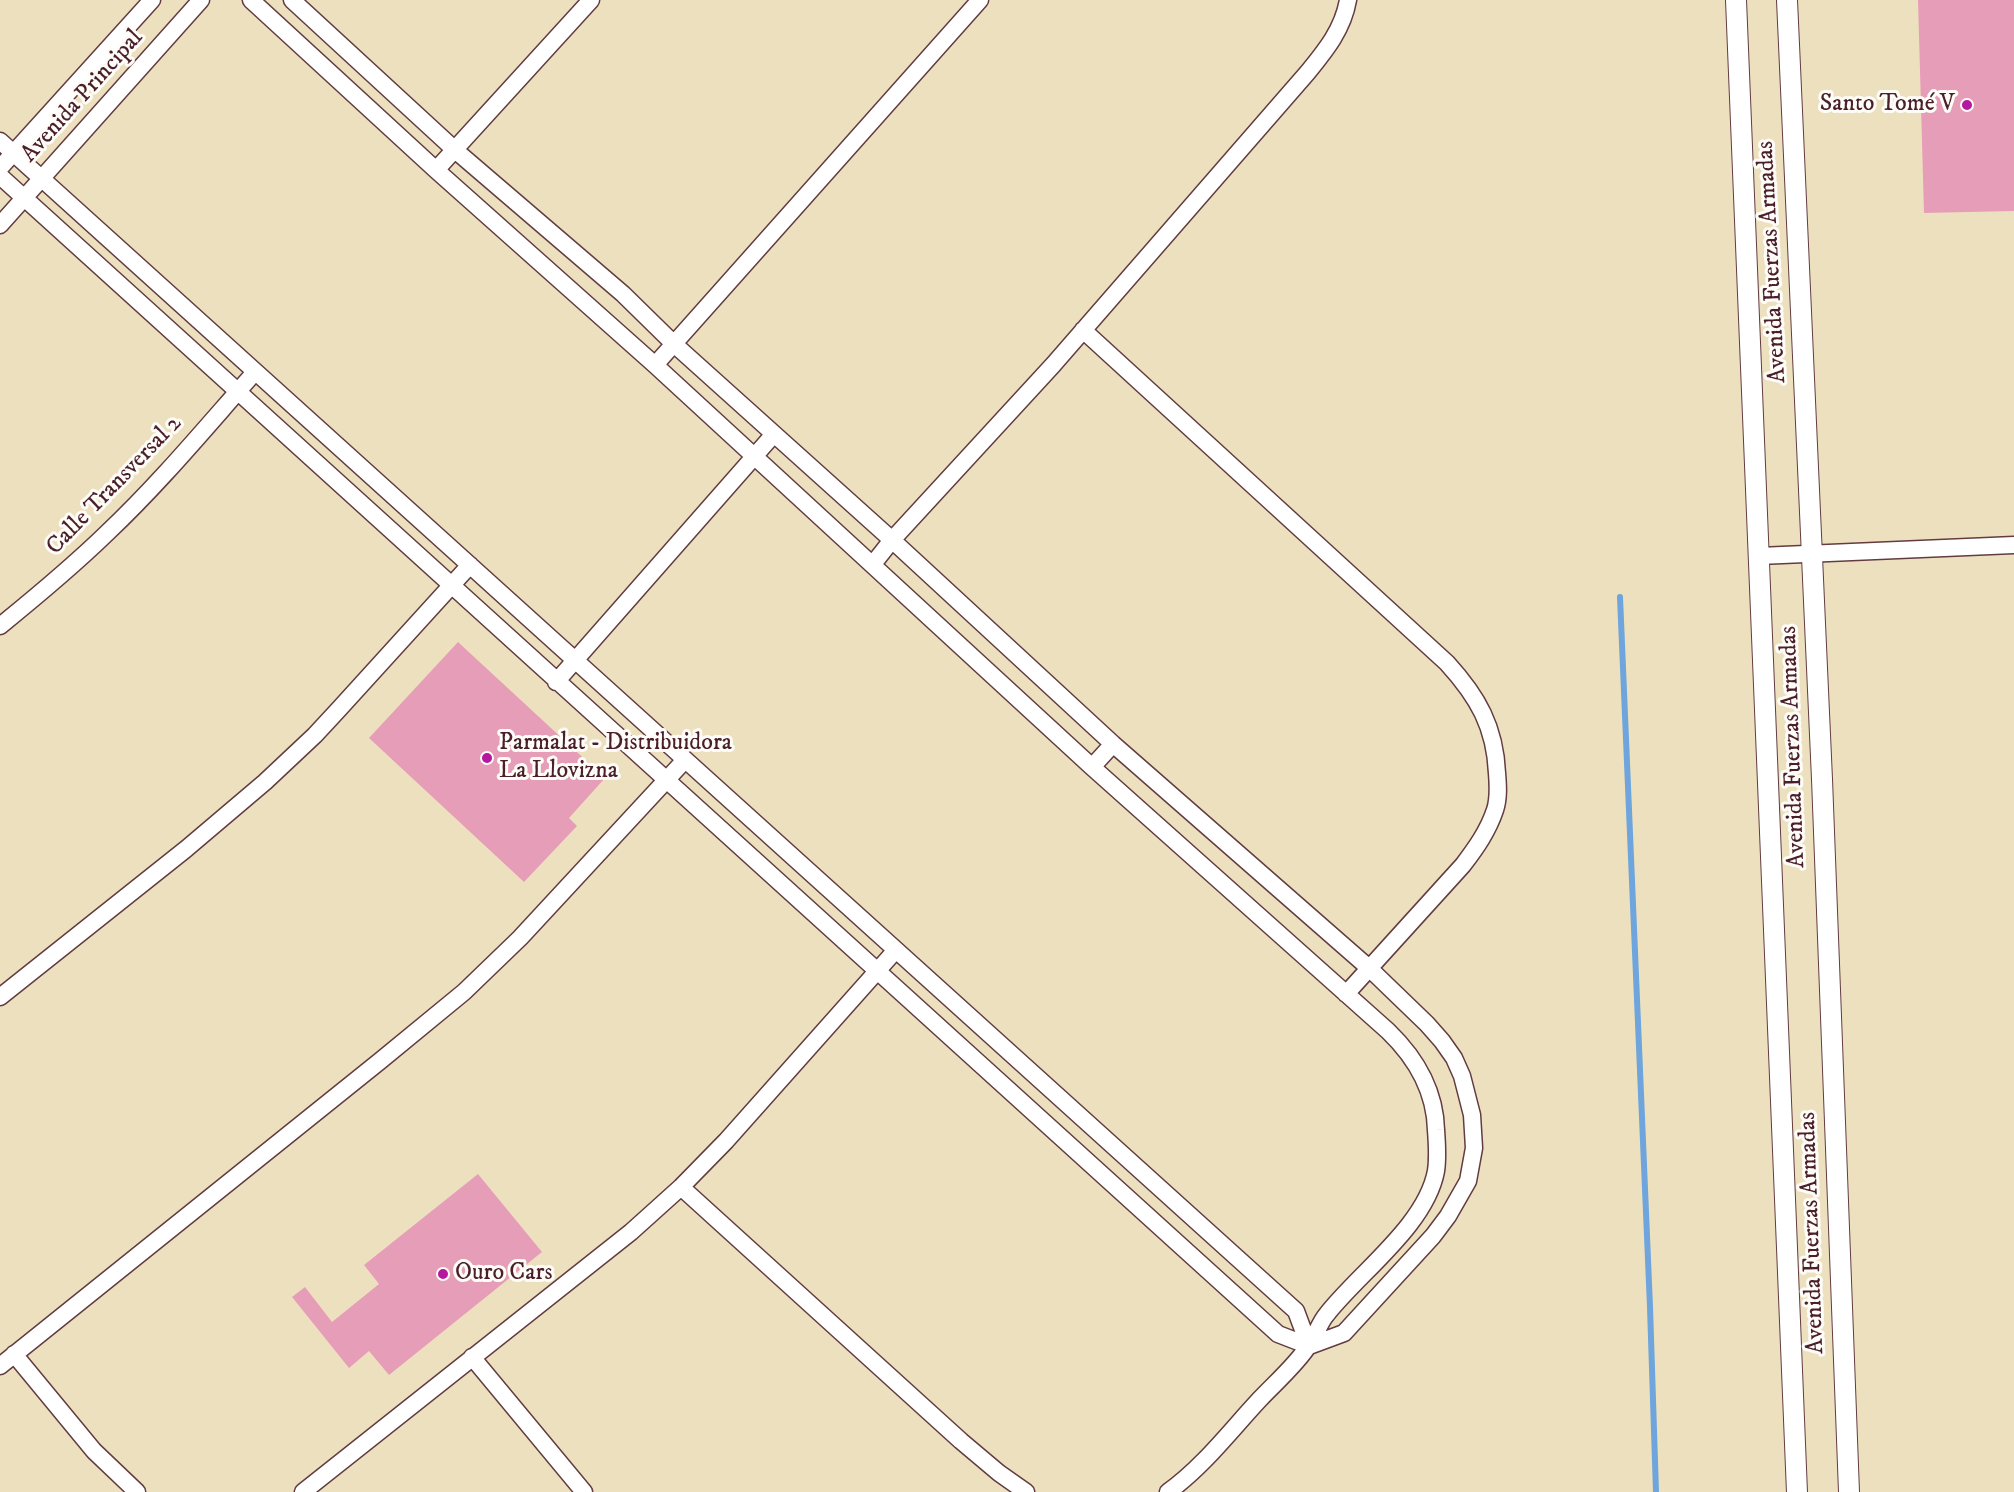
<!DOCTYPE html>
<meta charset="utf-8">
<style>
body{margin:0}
canvas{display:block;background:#ede0bf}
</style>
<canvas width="2014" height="1492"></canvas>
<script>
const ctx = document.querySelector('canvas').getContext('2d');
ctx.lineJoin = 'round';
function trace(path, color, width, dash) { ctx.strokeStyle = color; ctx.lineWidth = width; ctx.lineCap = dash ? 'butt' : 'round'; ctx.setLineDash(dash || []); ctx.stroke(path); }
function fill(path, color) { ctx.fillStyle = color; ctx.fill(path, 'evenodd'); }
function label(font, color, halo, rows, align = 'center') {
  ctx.font = font + ' "IM FELL DW Pica",serif'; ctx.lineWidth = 6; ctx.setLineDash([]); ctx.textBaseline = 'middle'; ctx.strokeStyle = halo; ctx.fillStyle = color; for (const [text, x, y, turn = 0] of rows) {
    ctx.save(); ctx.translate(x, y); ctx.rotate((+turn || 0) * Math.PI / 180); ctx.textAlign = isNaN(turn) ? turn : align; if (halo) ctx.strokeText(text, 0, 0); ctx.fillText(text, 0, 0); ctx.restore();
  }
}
trace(new Path2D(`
 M1620 597 1650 1307 1656 1492`), '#6ea5dc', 6);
fill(new Path2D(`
 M1918 0H2014V211L1924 213Z
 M458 642 605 778 569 818 577 826 524 882 369 738Z
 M478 1174 542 1252 389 1375 369 1351 349 1368 292 1297 305 1287 332 1322 379 1284 364 1265Z`), '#e69eb8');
const minor = new Path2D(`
 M251 0 436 170 655 365 1092 767 1388 1031C1416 1058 1435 1090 1436 1130 1437 1143 1438 1158 1436 1171 1426 1225 1360 1272 1327 1314 1319 1323 1316 1336 1309 1345 1296 1365 1276 1382 1260 1399 1231 1430 1203 1467 1168 1492
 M0 141 1296 1311 1309 1346
 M0 168 152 0
 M436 170 591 0
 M0 176 1278 1334 1309 1346 1344 1333 1433 1236 1448 1216 1468 1181 1474 1148 1472 1115 1462 1076 1454 1058 1442 1041 1427 1024 1369 968 1113 744 892 540 674 344 623 294 455 150 292 0
 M0 225 201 0
 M1083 330 1447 663C1478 697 1495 727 1497 773 1498 785 1499 798 1495 810 1488 831 1476 848 1463 865L1346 994
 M655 365 980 0
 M1759 556 2014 545
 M873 564 892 540 1053 365 1308 72C1326 50 1343 29 1348 0
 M0 626C37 596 73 566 107 533 160 483 207 426 255 372
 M556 682 774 434
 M1092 767 1113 744
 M0 997 186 849 265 782 315 735 340 708 470 565
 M681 1187 961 1441 999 1473 1026 1492
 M14 1354 94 1451 137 1492
 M472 1357 584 1492
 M0 1366 380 1061 464 992 520 938 684 761
 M303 1492 631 1232 681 1187 726 1141 895 951`);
const tertiary = new Path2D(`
 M1736 0 1797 1492
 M1787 0 1822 779 1849 1492`);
trace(minor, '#623c41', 19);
trace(tertiary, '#623c41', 22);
trace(minor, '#fff', 16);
trace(tertiary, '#fff', 20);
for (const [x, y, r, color] of [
 [1967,105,6,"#b5179e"],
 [487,758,6,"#b5179e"],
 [443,1274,6,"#b5179e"]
]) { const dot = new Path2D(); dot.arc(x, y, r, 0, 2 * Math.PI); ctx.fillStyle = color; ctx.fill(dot); trace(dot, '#fdfcf7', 2); }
label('24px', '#4a1f2b', '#fdfcf7', [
 ["Avenida Principal",83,97,-48],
 ["Avenida Fuerzas Armadas",1773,262,-93],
 ["Calle Transversal 2",115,486,-46],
 ["Avenida Fuerzas Armadas",1794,747,-92],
 ["Avenida Fuerzas Armadas",1813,1233,-92]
]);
label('24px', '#4a1f2b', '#fdfcf7', [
 ["Santo Tomé V",1955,105,"right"],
 ["Parmalat - Distribuidora",499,744],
 ["La Llovizna",499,772],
 ["Ouro Cars",455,1274]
], 'left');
</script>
